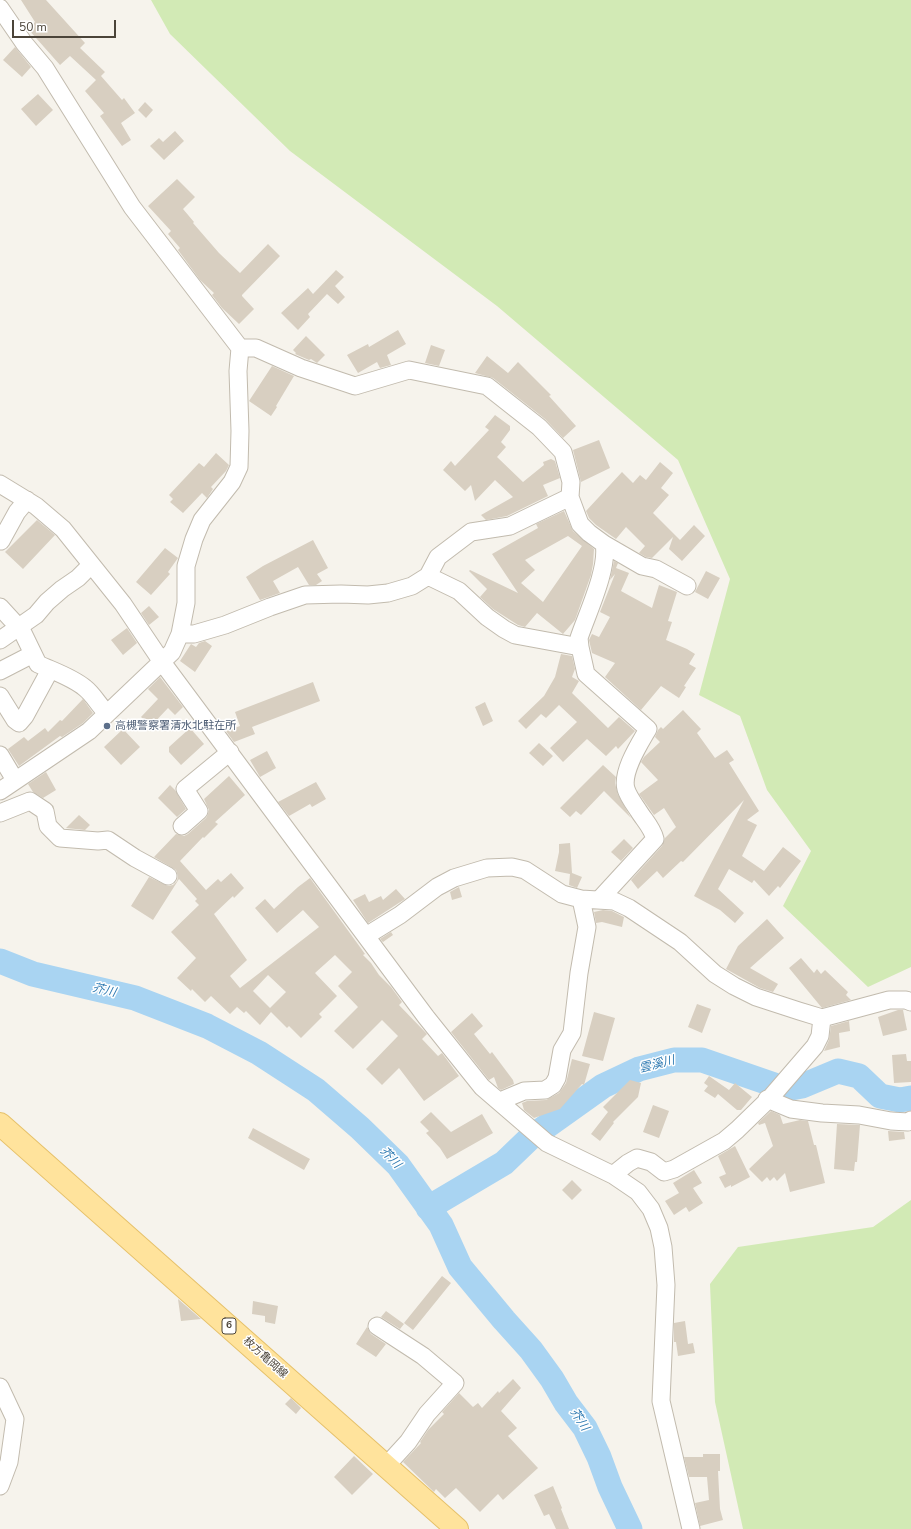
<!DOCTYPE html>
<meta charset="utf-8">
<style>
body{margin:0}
#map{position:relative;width:911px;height:1529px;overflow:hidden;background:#f6f3ec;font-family:"Nunito Sans",sans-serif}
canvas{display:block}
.scale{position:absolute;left:12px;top:20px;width:104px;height:18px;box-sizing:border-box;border:2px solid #4b4439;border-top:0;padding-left:5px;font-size:12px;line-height:14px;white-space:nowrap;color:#4b4439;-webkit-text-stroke:3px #fff;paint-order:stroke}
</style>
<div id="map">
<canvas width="911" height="1529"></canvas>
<div class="scale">50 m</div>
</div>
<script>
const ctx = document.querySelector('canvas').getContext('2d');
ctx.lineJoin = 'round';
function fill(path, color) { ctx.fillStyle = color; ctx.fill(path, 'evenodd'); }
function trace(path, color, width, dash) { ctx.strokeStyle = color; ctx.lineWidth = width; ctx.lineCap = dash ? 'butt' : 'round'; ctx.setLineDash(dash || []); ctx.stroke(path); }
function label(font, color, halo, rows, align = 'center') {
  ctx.font = font + ' "Nunito Sans","Noto Sans JP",sans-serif'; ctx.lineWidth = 3; ctx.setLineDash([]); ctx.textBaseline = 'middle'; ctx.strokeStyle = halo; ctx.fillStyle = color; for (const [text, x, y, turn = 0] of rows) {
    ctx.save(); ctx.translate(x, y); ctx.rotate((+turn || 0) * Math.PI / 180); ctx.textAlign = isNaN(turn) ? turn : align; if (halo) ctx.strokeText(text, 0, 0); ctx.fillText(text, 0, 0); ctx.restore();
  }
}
fill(new Path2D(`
 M151 0H911V967L868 987 783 906 811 851 767 790 740 716 699 695 730 579 678 460 497 306 290 151 170 34Z
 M911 1200V1529H743L715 1402 710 1284 738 1247 873 1227Z`), '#d2eab5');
trace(new Path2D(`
 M0 961 33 974 135 998 207 1026 259 1053 316 1090 360 1128 398 1165 441 1225 460 1267 504 1320 531 1350 552 1379 566 1403 585 1428 599 1457 610 1487 630 1529
 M428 1208 504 1163 530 1138 603 1086 639 1069 674 1060H702L786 1089 802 1086 838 1071 859 1076 880 1096 900 1100 911 1098`), '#a9d4f2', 25);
fill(new Path2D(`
 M21 0H46L85 43 80 48 105 72 101 76 122 100 124 98 135 113 121 123 131 140 122 146 100 116 104 113 85 91 96 80 70 56 60 65 28 29 35 22Z
 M15 47 31 67 22 77 3 60Z
 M38 94 53 110 36 126 21 109Z
 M145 102 153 110 146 118 138 110Z
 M175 131 184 141 164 160 150 146 159 138 163 142Z
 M177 179 195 197 183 209 194 222 193 223 219 253 240 273 268 244 280 256 242 295V296L254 309 239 324 222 308 212 295 214 293 200 280 178 250 180 248 168 234 171 231 148 206Z
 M336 270 344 277 335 286 345 297 338 304 327 294 308 314 310 317 298 330 281 313 308 288 313 294Z
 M398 330 406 344 387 355 391 365 380 368 377 362 358 373 347 355 368 344 369 347Z
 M306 336 325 355 317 363 311 359 309 360 295 354 296 353 293 350Z
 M431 345 445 350 439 366 425 363Z
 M487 356 508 373 518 362 551 395 549 396 576 426 563 438 545 419 493 378 475 373Z
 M272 366 294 376 276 406 277 407 271 416 249 401Z
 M495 415 510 426V430L501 442 506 447 497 457 523 482 544 465 543 462 551 459 555 461 560 478 543 485 548 496 507 516 486 520 481 515 513 497 495 480 475 501 471 485 465 491 443 470 451 461 455 466 489 430 485 427Z
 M599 440 610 468 581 482 573 450Z
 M216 453 229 465 226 471 211 487 213 489 207 498 202 493 183 513 170 502 173 499 169 495 199 463 204 467Z
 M660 462 673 473 661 488 669 495 653 513 680 540 694 525 705 536 682 561 669 549 673 537 652 558 646 557 639 553 645 546 626 527 616 539 596 525 589 518 586 511 622 472 633 483 640 475 646 480Z
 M564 511 573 531 594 549 593 564 591 575 575 620 563 634 537 613 525 627 518 625 493 609 480 597 487 589 469 571 470 570 518 593 492 554 538 528 536 524ZM568 536 582 546 543 602 521 583 535 570 525 560Z
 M37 520 55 535 23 569 5 552Z
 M313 540 328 568 317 574 322 581 316 585H309L298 567 273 581 280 593 260 600 246 577 263 566Z
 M165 548 178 558 168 572 170 574 151 595 136 582Z
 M614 561 618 563 616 568 629 573 621 591 652 608 659 585 677 592 668 621 672 622 666 640 687 649 695 654 689 664 696 668 684 686 686 687 679 698 661 686 641 710 605 677 615 663 592 653 589 640 592 634 599 637 610 617 600 612 615 574 610 580Z
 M706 571 720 578 708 599 695 592Z
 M149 606 159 617 149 625 141 613Z
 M127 628 137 643 123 655 111 640Z
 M205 641 212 646 195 672 180 661 191 644 196 647 199 643Z
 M561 654 572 656 575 669 572 677 579 681 572 693 608 728 619 717 635 731 618 749 616 746 606 756 587 739 563 762 550 748 577 722 559 705 546 718 541 714 526 729 518 721 544 696 555 677Z
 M160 677 183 707 175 715 168 708 151 726 141 717 158 699 148 689Z
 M313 682 320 701 252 727 255 734 234 742 226 731 240 726 235 712Z
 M83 699 93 713 83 723 62 737 60 736 19 766 8 749 24 737 28 741 45 728 48 732 60 720 62 721Z
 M485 702 493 721 483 726 475 707Z
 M683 710 701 729 697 733 715 758 727 750 734 760 729 763 759 811 747 820 757 825 742 856 764 871 783 847 801 861 780 888 778 886 769 896 754 880 752 883 729 869 718 889 744 913 735 923 720 910 694 896 744 800 683 862 681 861 663 878 657 871 638 889 631 880 662 846 665 838 676 827 664 808 654 815 639 794 658 780 641 762 644 757 660 742 655 737 658 730 661 727 663 729Z
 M190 728 204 744 181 765 169 752V747Z
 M123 729 140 747 121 765 104 747Z
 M539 743 553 756 543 766 529 753Z
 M267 751 276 768 260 777 250 760Z
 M603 765 616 777 615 783 618 795 631 818 604 791 581 815 576 811 570 817 560 808Z
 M46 772 56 790 43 798 33 792 28 784Z
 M229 776 245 795 215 822 218 824 204 838 203 837 180 861 206 890 218 879 221 882 231 873 244 888 234 898 233 896 214 914 247 960 230 976 240 988 319 927 303 910 277 933 255 908 265 899 274 909 298 887 310 878 365 954 363 955 371 963 379 975 391 987 402 1002 399 1005 427 1034 422 1039 438 1056 442 1053 459 1076 424 1101 399 1068 382 1085 366 1069 398 1036 382 1020 353 1049 334 1031 358 1007 338 986 352 972 335 955 315 973 337 996 319 1014 322 1017 301 1038 289 1026 287 1028 271 1012 260 1025 246 1011 244 1013 237 1007 230 1014 211 996 205 1002 192 989 191 991 177 978 196 958 171 932 199 905 195 901 197 899 179 879 153 920 131 906 149 877 168 886 173 885 177 881 178 876 176 870 154 857 176 834 184 836 188 834 206 818 208 814 209 810 204 799ZM268 975 286 992 270 1008 253 991Z
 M316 782 326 799 312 807 310 804 289 816 278 802Z
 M170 785 175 790 186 809 177 817 158 798Z
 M79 815 90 825 85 830 66 828Z
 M624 839 633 848 621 861 611 852Z
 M570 843 572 873 582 877 577 888 569 885 570 874 555 871 559 852V844Z
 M459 887 462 897 452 900 450 892Z
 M396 889 405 899 368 923 353 900 365 894 369 902 381 896 383 900Z
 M603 910 612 911 624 917 622 927 602 922 596 923 594 912Z
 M767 919 784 938 750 968 778 984 773 992 760 988 726 969 738 946Z
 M391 932 393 935 383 942 380 939Z
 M801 958 814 973 817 969 821 974 825 970 848 992 846 995 851 1000 822 1008 789 968Z
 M697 1004 711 1009 702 1033 688 1027Z
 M898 1010H903L907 1030 883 1036 878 1017Z
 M594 1012 615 1018 603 1061 582 1056Z
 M472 1013 483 1026 474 1034 490 1054 492 1052 513 1080 514 1084 501 1090 498 1088 494 1077 489 1080 451 1032Z
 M849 1021 850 1031 839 1033 840 1047 824 1051 829 1040 831 1026Z
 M906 1054 907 1061H911V1082L894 1083 892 1055Z
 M572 1059 590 1064 584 1085 582 1084 560 1109 534 1118 524 1110 522 1103 527 1101 546 1100 559 1093 566 1083Z
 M709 1076 729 1090 735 1083 752 1097 741 1110H737L718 1094 715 1098 704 1091 708 1086 704 1083Z
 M630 1080 641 1083 638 1097 613 1122 614 1123 600 1141 591 1134 608 1112 603 1107Z
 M653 1105 669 1111 659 1138 643 1132Z
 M771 1111 780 1115 783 1124 800 1120 808 1121 814 1145H816L825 1183 790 1192 785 1173 777 1181 774 1177 770 1181 767 1177 762 1182 749 1169 773 1146 765 1123 759 1125 758 1123Z
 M431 1112 451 1132 482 1114 493 1133 447 1159 440 1148 426 1133 429 1131 420 1122Z
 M837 1124 860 1125 857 1162H855L854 1171 834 1169Z
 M253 1128 310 1159 304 1170 248 1138Z
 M888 1131 904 1132 905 1139 889 1141Z
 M735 1146 750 1177 731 1187V1185L725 1188 719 1177 726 1174 718 1156Z
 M694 1170 702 1183 693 1188 703 1203 689 1212 686 1207 674 1215 665 1201 679 1193 673 1183Z
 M572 1180 582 1190 572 1200 562 1190Z
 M442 1276 451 1283 413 1330 404 1323Z
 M178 1299 201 1319 181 1321Z
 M253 1301 278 1306 275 1324 265 1322V1316L252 1314Z
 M386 1311 404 1324 400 1329 381 1317Z
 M685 1321 688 1344 693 1343 695 1353 678 1356 676 1342H674V1323Z
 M367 1327 371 1334 386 1344 376 1357 356 1344Z
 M513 1379 521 1388 501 1411 517 1428 508 1436 538 1468 503 1500 498 1494 480 1512 456 1488 445 1498 436 1489 434 1492 403 1462 421 1443 420 1442 428 1430 444 1414 442 1412 459 1393 473 1407 478 1403 482 1408 498 1391 499 1393Z
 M291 1398 301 1408 296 1414 285 1404Z
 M703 1454H720V1471H718L720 1509 723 1520 700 1526 695 1503 709 1500 707 1477H689L684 1457H703Z
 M354 1456 373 1474 352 1495 334 1477Z
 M553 1486 562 1508 561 1509 569 1529H556L549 1514 544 1516 534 1495Z`), '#d8cfc1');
const minor = new Path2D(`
 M0 8 24 43 45 68 132 207 240 348 238 371 240 431 239 467 232 482 202 520 194 539 186 566V603L180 634 172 652 89 731 0 791
 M240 348H256L301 368 355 386 409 370 487 386 539 427 563 452 571 482 570 497 580 524 589 533 604 544 642 566 656 569 687 586
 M0 484 36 506 63 529 123 604 162 662 426 1017 482 1087 547 1143 613 1175 638 1192 651 1209 659 1228 663 1247 666 1285 661 1401 691 1529
 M1 541 17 512 27 500
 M428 576 459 591 487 617 504 629 515 635 580 647 586 674 648 729C640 743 621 772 626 789 628 796 634 804 638 810 644 820 652 827 655 839L599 900
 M0 607 22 631 38 664C53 671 72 677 85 688 94 695 99 706 107 713
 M180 634H194L225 625 270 607 305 595 341 594 368 595 388 593 412 586 428 576 438 557 471 532 510 526 570 497
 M0 640 36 615 47 602 62 589 78 578 91 565
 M580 647 579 638C587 614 609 568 604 544
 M0 671 33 654
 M0 696 15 720 19 723 25 716 50 670
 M0 755 15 780
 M0 813 30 801 45 811 48 826 60 838 98 841 108 840 135 858 168 876
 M182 826 199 811 185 789 230 752
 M366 936 400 915 437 887 454 878 487 868 512 867 525 870 562 894 581 899 614 901 629 908 680 942 715 974 734 986 756 997 799 1011 822 1018 889 1000H906L911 1002
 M767 1099 791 1109 822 1113 859 1115 891 1121 908 1122 911 1120
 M500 1101 524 1091 545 1090 553 1085 557 1078 562 1050 572 1033 579 973 587 927 581 899
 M613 1175 628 1163 637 1158 651 1162 664 1172 674 1169 724 1141 737 1130 771 1097 815 1046 820 1036 822 1018
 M377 1326 423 1356 455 1383 427 1414 408 1442 386 1466
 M0 1387 15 1419 9 1462 0 1486`);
const primary = new Path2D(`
 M0 1124 457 1529`);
trace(minor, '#c2bbae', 19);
trace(primary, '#e6c16a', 24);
trace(minor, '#fff', 17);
trace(primary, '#ffe39c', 22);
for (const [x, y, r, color] of [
 [107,726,4,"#5c6f8a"]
]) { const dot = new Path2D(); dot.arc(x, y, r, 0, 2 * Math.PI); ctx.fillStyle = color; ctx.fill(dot); trace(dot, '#fff', 1.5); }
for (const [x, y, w] of [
 [229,1326,14]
]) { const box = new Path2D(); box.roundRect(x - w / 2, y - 8, w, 16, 3); ctx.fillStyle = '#fff'; ctx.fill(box); trace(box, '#4b4439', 1); }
label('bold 10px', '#4b4439', null, [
 ["6",229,1326]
]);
label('11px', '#4e5e75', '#fff', [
 ["高槻警察署清水北駐在所",115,726]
], 'left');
label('11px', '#4b4439', '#fff', [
 ["枚方亀岡線",265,1358,42]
]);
label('italic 12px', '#2e7ab2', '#fff', [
 ["芥川",104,991,13],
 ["雲溪川",657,1065,-14],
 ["芥川",390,1158,47],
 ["芥川",579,1420,57]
]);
</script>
